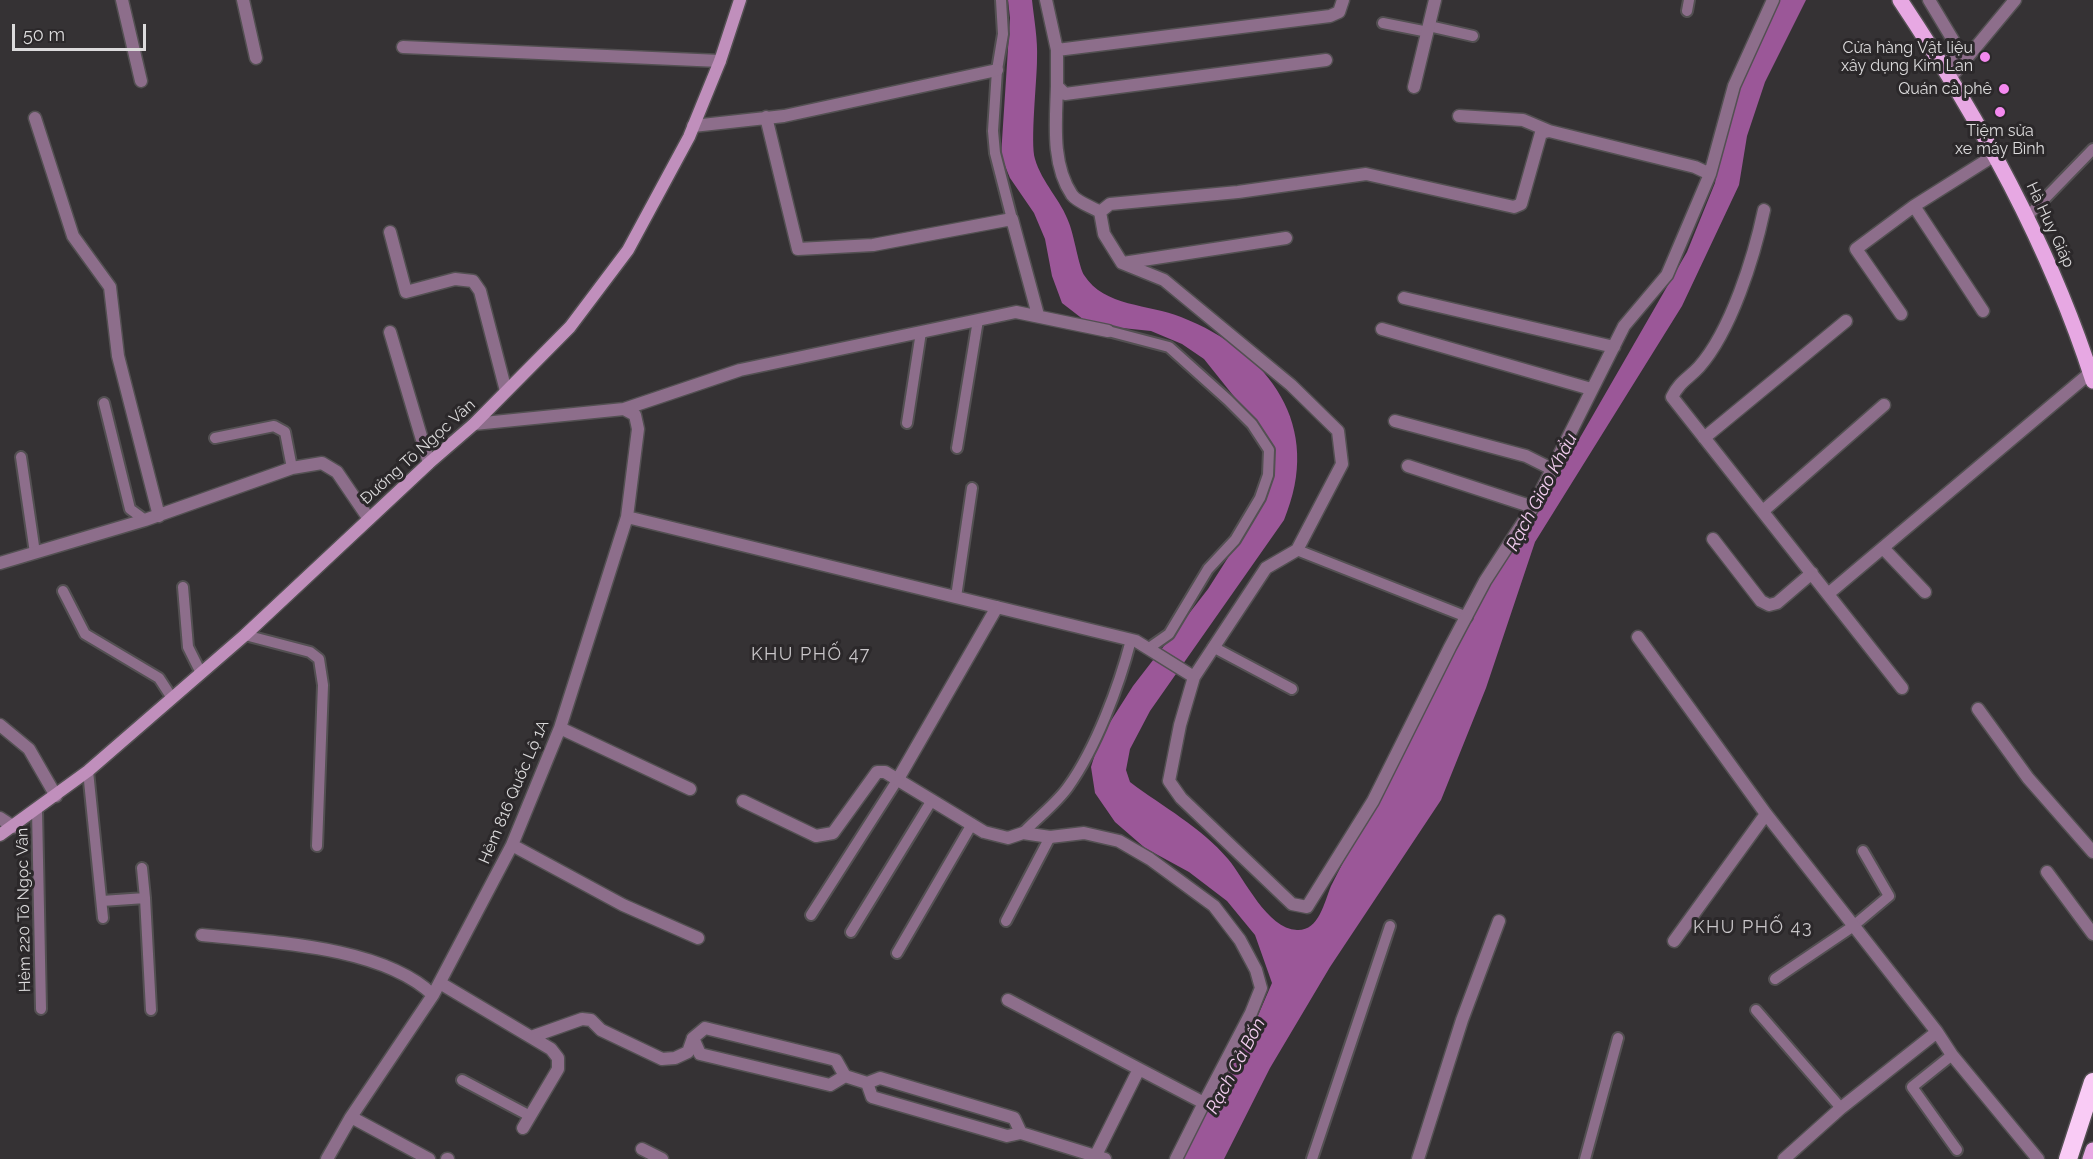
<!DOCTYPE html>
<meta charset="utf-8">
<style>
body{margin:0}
#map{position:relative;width:2093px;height:1159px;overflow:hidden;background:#353234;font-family:Raleway,sans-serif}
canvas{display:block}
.scale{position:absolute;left:12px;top:24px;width:134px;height:27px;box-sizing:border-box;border:3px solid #dcdbdc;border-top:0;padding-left:8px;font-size:18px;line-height:21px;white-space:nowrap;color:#dcdbdc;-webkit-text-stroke:4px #2b282a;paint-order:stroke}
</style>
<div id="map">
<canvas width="2093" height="1159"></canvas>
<div class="scale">50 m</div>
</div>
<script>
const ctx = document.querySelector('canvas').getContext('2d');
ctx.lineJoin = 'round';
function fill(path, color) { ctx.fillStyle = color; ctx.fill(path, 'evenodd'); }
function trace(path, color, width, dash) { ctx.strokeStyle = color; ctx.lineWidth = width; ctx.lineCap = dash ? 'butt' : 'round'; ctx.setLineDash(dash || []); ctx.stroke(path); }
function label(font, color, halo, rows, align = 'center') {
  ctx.font = font + ' Raleway,sans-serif'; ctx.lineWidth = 6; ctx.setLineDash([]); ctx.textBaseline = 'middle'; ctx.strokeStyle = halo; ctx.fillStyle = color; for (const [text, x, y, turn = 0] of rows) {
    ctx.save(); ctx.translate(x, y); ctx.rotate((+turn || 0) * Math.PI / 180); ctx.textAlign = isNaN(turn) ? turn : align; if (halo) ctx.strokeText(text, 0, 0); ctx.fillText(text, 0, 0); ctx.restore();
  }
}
fill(new Path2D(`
 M1008 0H1032C1034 19 1038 40 1037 59 1037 80 1030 143 1035 159 1042 183 1061 200 1069 223 1074 235 1079 268 1084 275 1104 307 1149 304 1181 317 1270 352 1324 426 1284 520L1150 711 1130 749 1126 770 1130 782C1163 807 1201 827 1228 859 1245 879 1267 929 1297 930 1319 931 1324 903 1331 886L1487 581 1551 488 1687 252 1715 183 1728 110 1775 0H1806L1765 82 1747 136 1739 185 1682 306 1535 542 1486 688 1441 800 1330 967 1270 1068 1224 1159H1182L1220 1080 1247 1041 1272 983 1255 935 1227 901 1189 872 1145 848 1115 822 1095 793 1091 767 1100 738 1133 686 1208 589 1252 520 1271 477 1264 434 1204 359 1182 344 1151 331 1103 326 1084 320 1062 303 1052 276 1045 239 1034 213 1010 178 1001 156 1010 18Z`), '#9b5798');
const lane = new Path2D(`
 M1001 0 1003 34 997 70 993 131 995 153 1012 219
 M1687 11 1689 0
 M1383 23 1428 32
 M1429 26 1473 36
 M2027 217 2093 149
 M1108 331 1169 347 1228 400 1252 424 1269 450 1268 475 1260 498 1235 540 1208 569 1169 634 1149 648
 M104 403 130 509 145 520
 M907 423 921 332
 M215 438 274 426 285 432 292 468
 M957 448 978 320
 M21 457 35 553
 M1297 550 1467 617
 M183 587 188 647 201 673
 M63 591 85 634 159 678 172 698
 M956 597 972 488
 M245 635 310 652 319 659 323 685 317 846
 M1213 647 1292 689
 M88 771 103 918
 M37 810 41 1009
 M1023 833C1037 818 1056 804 1068 787 1096 748 1119 686 1131 640
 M142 868 145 898
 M102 901 145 898 151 1010
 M811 915 898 779
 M1006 921 1050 837
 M851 932 932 800
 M897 953 972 824
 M1775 979 1852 927 1889 896 1863 851
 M1756 1010 1841 1108
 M1952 1055 1912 1087 1957 1150
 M462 1080 530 1116
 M1312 1159 1390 926
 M1585 1159 1618 1038`);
const street = new Path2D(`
 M122 0 141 81
 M243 0 256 58
 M1046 0 1057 50V86L1065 94 1326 60
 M1929 0 1953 40 1951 77
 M403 47 720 61
 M1057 50 1330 16 1339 12 1343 0
 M1951 77 2015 0
 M1057 86C1056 121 1051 164 1072 195 1077 202 1092 207 1100 212
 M1414 87 1435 0
 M1459 116 1523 120 1549 131
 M766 117 798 249 873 245 1012 219 1038 315
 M35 118 73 236 110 287 118 356 159 516
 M693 126 784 116 997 70
 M1710 174 1695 167 1549 131 1541 133 1521 204 1514 207 1366 174 1238 192 1110 204 1100 212 1104 234 1122 263 1164 280 1291 385 1338 431 1342 464 1297 550 1266 568 1194 677 1180 725 1169 781 1181 798 1292 904 1307 907 1373 801 1450 647 1485 581 1533 507 1624 326 1667 275 1710 174 1734 86 1773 0
 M1914 206 1983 311
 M1764 210C1754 257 1731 331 1699 367 1688 379 1680 381 1672 397L1902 688
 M390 232 406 292 455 279 473 281 480 291 506 391
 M1123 263 1286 238
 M1404 298 1614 347
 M1901 314 1856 249 1914 206 1995 155
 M1382 329 1591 389
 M390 332 429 463
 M1395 421 1526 456 1552 469
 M474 424 624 409 740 370 1016 312 1108 331
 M1704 438 1846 321
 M1408 466 1533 507
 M1763 511 1884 405
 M627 517 1136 641 1194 677
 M1713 539 1761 601 1769 605 1777 603 1812 573
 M1883 548 1925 592
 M0 563 145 520 292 468 322 463 337 472 369 519
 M1828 594 2090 373
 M1638 637 1766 814 1937 1032 1952 1055 2038 1159
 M1978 709 2028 778 2093 852
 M0 725 29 749 56 796
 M560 728 690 789
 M898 779 997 607
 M743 801 816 836 833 833 872 779 877 772H885L984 832 1008 838 1023 833 1050 837 1084 833 1119 841 1150 859 1214 906 1240 940 1256 970 1261 988 1251 1013 1204 1103 1139 1069 1094 1159
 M0 818 14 827
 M512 845 623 905 698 938
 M2047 872 2093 934
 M202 935C270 942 382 946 433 995
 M1674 941 1766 814
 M440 983 551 1049 558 1058V1069L523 1128
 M1008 1000 1139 1069
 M531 1037 582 1019 591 1020 601 1030 662 1059 675 1058 688 1052 693 1038
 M845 1076 830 1085 700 1054 693 1038 705 1028 836 1060 845 1076 867 1083
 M351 1117 429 1159
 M1021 1133 1014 1118 880 1078 867 1083 872 1097 1007 1136 1021 1133 1105 1159
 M642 1149 662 1159
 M327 1159 351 1117 433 995 512 845 560 728 627 517 638 429 635 415 624 409
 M447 1159H448
 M1176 1159 1204 1103
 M1418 1159 1462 1020 1499 921
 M1784 1159 1841 1108 1937 1032`);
const secondary = new Path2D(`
 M0 835 88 771 245 635 429 463 474 424 570 327 628 250 689 137 720 61 740 0`);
const primary = new Path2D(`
 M1900 0C1980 120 2049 244 2093 381
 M2090 1159 2093 1150`);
const highway = new Path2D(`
 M2068 1159 2093 1082`);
trace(lane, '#535052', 14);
trace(street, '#535052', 15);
trace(secondary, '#535052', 15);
trace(primary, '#535052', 18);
trace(highway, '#535052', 21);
trace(lane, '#8d6e8b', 10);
trace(street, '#8d6e8b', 12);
trace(secondary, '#c08fbc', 12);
trace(primary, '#e7a8e3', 15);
trace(highway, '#f9cbf5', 18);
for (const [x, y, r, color] of [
 [1985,57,6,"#f489ef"],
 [2004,89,6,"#f489ef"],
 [2000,112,6,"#f489ef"]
]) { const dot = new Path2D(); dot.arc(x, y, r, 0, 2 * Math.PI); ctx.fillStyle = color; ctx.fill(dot); trace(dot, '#2b282a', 2); }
label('16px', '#dcdbdc', '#2b282a', [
 ["Cửa hàng Vật liệu",1973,48],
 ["xây dụng Kim Lan",1973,66],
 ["Quán cà phê",1992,89],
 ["Tiệm sửa",2000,131,"center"],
 ["xe máy Bình",2000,149,"center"]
], 'right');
label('16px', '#dcdbdc', '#2b282a', [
 ["Hà Huy Giáp",2050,225,65],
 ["Đường Tô Ngọc Vân",418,452,-42],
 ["Hẻm 816 Quốc Lộ 1A",514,792,-67],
 ["Hẻm 220 Tô Ngọc Vân",24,910,-91]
]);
label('italic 18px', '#f4cef1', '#2b282a', [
 ["Rạch Giao Khẩu",1542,492,-62],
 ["Rạch Cả Bốn",1236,1066,-62]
]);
ctx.letterSpacing = '1.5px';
label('18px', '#c8c5c8', '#2b282a', [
 ["KHU PHỐ 47",811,655],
 ["KHU PHỐ 43",1753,928]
]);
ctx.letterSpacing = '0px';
</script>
